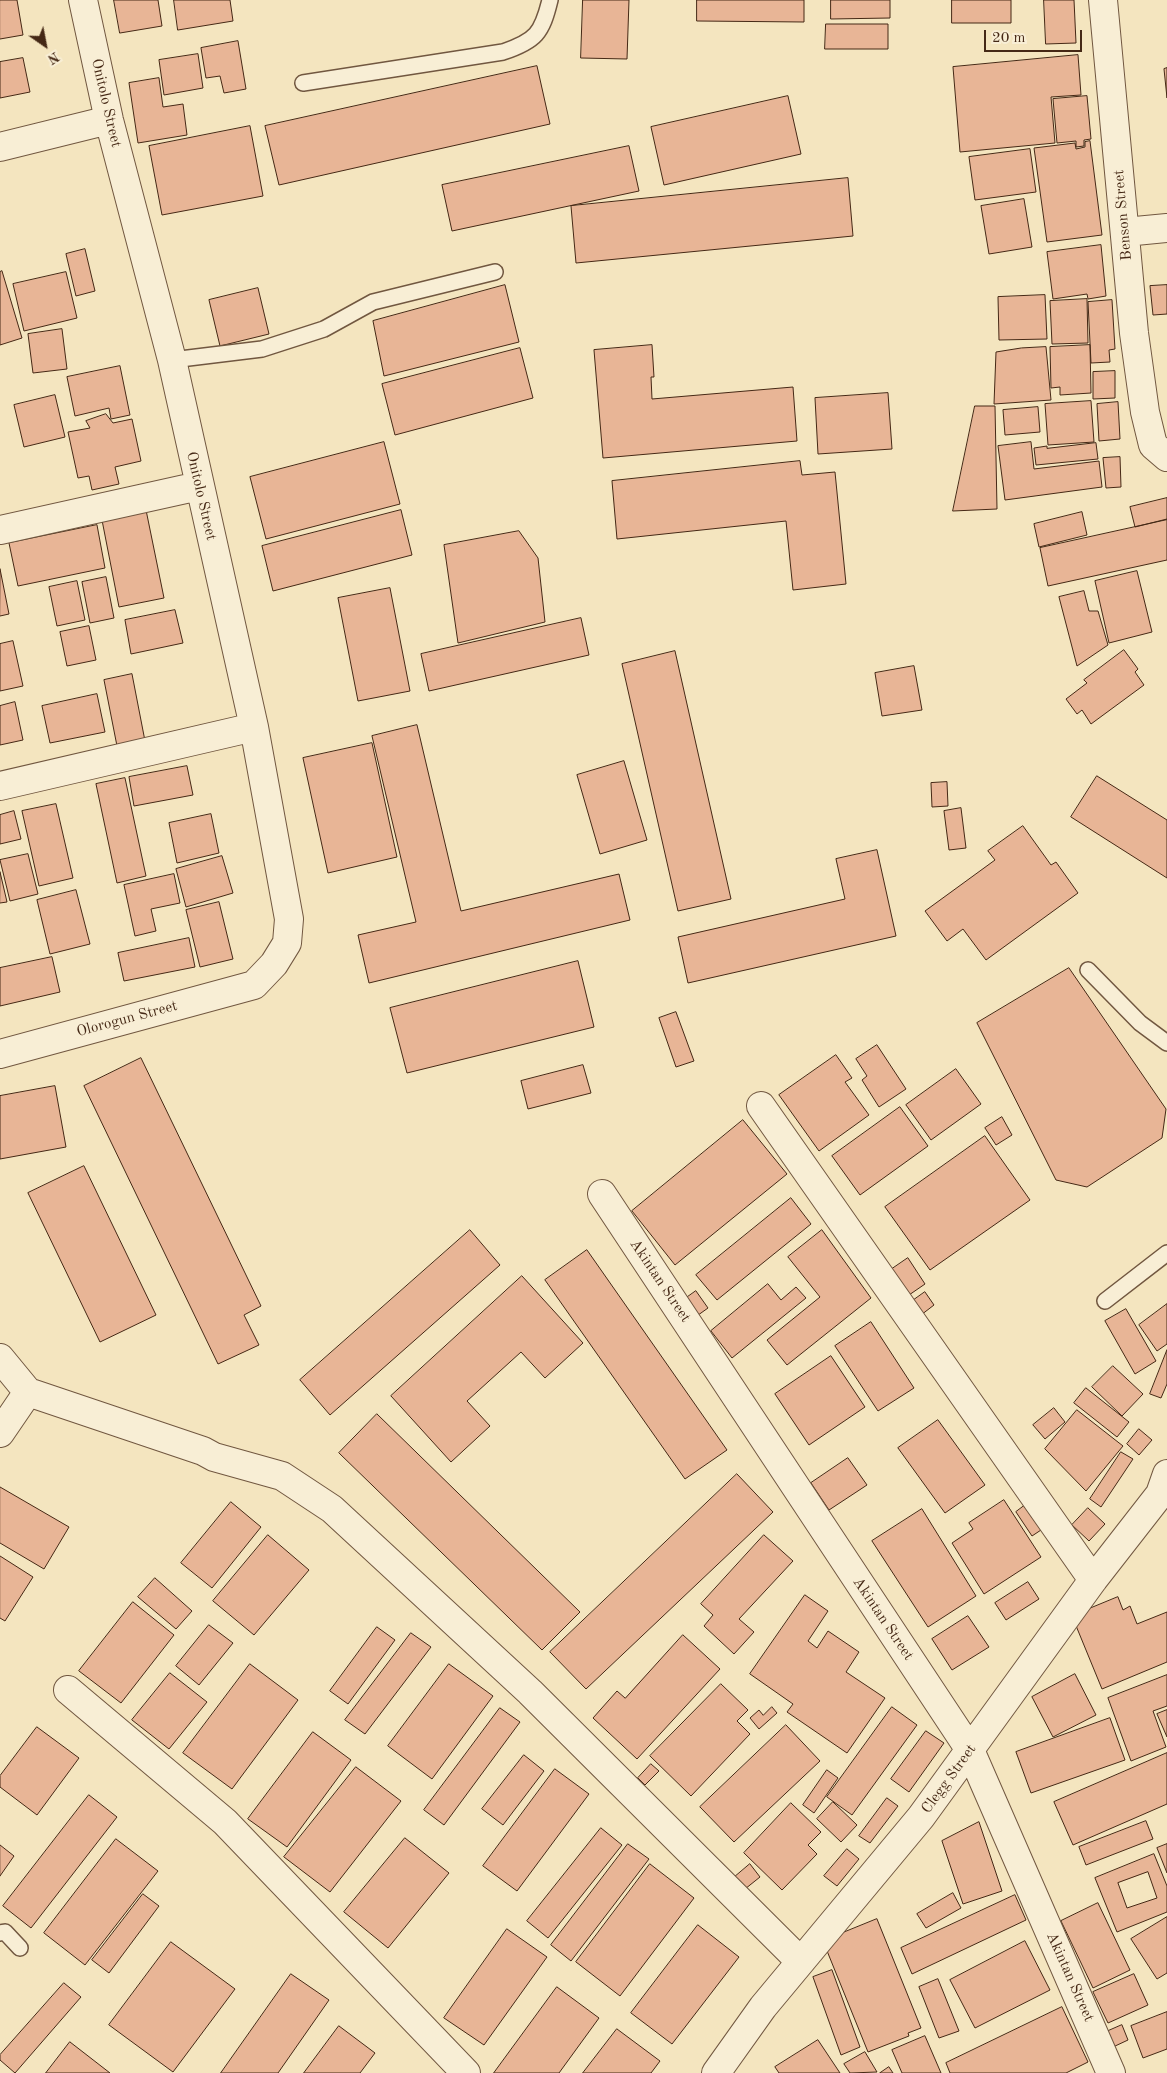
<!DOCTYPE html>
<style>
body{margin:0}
#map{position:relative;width:1167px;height:2073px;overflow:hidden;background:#f4e5bf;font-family:"Old Standard TT",serif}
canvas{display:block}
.north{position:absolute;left:20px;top:20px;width:50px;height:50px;-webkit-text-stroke:4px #f8eed5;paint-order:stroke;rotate:147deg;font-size:14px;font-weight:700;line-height:20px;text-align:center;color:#452815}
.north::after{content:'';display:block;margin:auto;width:18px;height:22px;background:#452815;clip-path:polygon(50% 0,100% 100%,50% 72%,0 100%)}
.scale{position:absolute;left:984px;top:30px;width:98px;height:22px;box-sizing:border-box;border:2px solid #452815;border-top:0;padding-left:6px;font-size:15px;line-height:18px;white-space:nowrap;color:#452815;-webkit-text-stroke:4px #f8eed5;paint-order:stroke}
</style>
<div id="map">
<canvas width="1167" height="2073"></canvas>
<div class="north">N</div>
<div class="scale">20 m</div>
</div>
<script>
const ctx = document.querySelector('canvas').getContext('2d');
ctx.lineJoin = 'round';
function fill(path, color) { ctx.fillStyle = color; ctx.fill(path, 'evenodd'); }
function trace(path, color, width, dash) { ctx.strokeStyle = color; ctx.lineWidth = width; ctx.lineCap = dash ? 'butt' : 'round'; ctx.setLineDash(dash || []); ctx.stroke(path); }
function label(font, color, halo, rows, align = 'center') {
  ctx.font = font + ' "Old Standard TT",serif'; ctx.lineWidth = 4.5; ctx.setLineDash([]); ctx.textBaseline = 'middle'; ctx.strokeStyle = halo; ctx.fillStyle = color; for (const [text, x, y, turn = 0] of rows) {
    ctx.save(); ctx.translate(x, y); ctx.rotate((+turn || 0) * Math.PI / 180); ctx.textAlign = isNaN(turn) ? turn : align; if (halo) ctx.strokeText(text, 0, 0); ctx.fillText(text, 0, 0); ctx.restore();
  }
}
const building = new Path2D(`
 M0 0H17L23 35 0 39Z
 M114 0H158L162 26 120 33Z
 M174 0H230L233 21 178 30Z
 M583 0H629L627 59 581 58Z
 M697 0H804V22L697 21Z
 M831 0H890V18L831 19Z
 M952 0H1011V23H952Z
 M1044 0H1074L1076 43 1046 44Z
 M826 24H888V49H825Z
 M238 41 246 89 224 93 220 76 206 78 201 48Z
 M198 54 203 88 164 95 159 60Z
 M1078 55 1081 95 1051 97 1055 143 960 152 953 67Z
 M23 58 30 92 0 98V62Z
 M537 66 550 124 279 185 265 126Z
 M1167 68V98L1164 69Z
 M159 78 163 107 183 104 187 135 138 143 129 83Z
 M788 96 801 154 664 185 651 127Z
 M1087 96 1091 139 1084 140V146L1076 147V141L1057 143 1053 99Z
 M250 126 263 196 162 215 149 146Z
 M1090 141 1102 235 1047 242 1034 148 1075 143 1076 149 1085 147V142Z
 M629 146 639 191 452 231 442 185Z
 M1030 149 1036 192 975 200 969 157Z
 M848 178 853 236 576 263 571 206Z
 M1024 199 1032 247 989 254 981 206Z
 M1101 245 1106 296 1088 299 1087 294 1053 299 1047 252Z
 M85 249 95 291 76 296 66 254Z
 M2 271 22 338 0 345V272Z
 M66 272 77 318 24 331 13 284Z
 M505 285 519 342 384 376 373 321Z
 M1167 285V314L1153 315 1150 286Z
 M258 288 269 334 220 346 209 300Z
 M1045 295 1047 339 999 340 998 297Z
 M1087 299 1088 343 1052 344 1050 301Z
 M1112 300 1115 349 1109 350 1110 362 1091 363 1088 302Z
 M62 329 67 369 33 373 28 334Z
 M652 345 654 377H651L652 399 793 387 797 441 603 458 594 350Z
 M1090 345 1091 393 1060 395V387L1051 388 1050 347Z
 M1046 347 1051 400 994 404 996 352 1021 348Z
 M520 348 533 398 395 435 382 384Z
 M120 366 130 415 111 419 109 408 75 416 67 377Z
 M1115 371V398L1093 399V372Z
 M888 393 892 449 818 454 815 398Z
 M55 395 65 437 24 447 14 405Z
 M1091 401 1094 442 1048 445 1045 404Z
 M1118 402 1120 439 1099 441 1097 404Z
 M975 406H995L997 509 953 511Z
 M1038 407 1040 432 1005 435 1003 410Z
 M106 414 113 423 132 419 141 461 115 467 119 484 92 490 89 476 78 478 68 432 90 428 86 421Z
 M384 442 400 504 266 539 250 477Z
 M1031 442 1034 469 1099 461 1102 487 1005 500 998 446Z
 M1096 443 1098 459 1036 465 1034 448 1047 446V448Z
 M1120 457 1121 487 1106 488 1103 458Z
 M800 461 802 475 835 472 846 584 793 590 786 521 617 539 612 481Z
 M1167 498V519L1135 527 1130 507Z
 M145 505 164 598 119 607 101 515Z
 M401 510 412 555 273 591 262 546Z
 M1082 512 1087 535 1039 547 1034 524Z
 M1167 520V560L1048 586 1040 548Z
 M97 525 105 568 18 586 9 543Z
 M519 531 538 558 545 622 458 643 444 545Z
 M0 569 9 614 0 616Z
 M1137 571 1152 632 1109 643 1095 581Z
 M106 577 114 618 90 623 82 582Z
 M77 581 85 620 57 626 49 587Z
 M390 588 410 691 358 701 338 598Z
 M1084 591 1089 611H1098L1108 645 1077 666 1059 597Z
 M175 610 183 643 131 654 125 620Z
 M581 618 589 655 429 691 421 654Z
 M89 626 96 660 67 666 60 632Z
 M13 641 23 686 0 691V644Z
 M1124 650 1138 669 1135 672 1144 685 1091 724 1082 710 1077 714 1066 699 1087 683 1084 680Z
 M675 651 731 899 678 911 622 664Z
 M914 666 922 710 882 716 875 673Z
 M132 674 145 741 117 746 104 680Z
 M97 694 105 732 50 743 42 706Z
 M15 702 23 740 0 745V706Z
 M417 725 461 911 619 874 630 920 369 983 358 935 416 922 372 736Z
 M372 743 397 857 328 873 303 758Z
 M624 761 647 840 600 854 577 775Z
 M187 766 193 795 134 806 129 777Z
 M1097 776 1167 820V878L1071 817Z
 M125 778 146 876 117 883 96 784Z
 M947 782 948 806 932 807 931 783Z
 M56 804 73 878 39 886 22 811Z
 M961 808 966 848 949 850 944 811Z
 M14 811 21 839 0 844V815Z
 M211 814 219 853 177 863 169 823Z
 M1023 826 1051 865 1056 862 1078 893 986 960 963 929 947 941 925 911 995 860 988 851Z
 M877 850 896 936 688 983 678 937 845 899 836 859Z
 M28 854 38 894 10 901 0 860Z
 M222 856 233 893 186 907 176 869Z
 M0 872 7 902 0 903Z
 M174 874 180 903 151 909 156 931 135 936 124 885Z
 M76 890 90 944 50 954 37 900Z
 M219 902 233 959 200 967 186 910Z
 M189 938 195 967 124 981 118 953Z
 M52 957 60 992 0 1006V968Z
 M578 961 594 1027 407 1073 390 1008Z
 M1069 968 1166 1109 1162 1138 1087 1187 1056 1180 977 1023Z
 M676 1012 694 1061 676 1067 659 1018Z
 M877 1045 906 1089 879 1107 862 1080 867 1076 856 1059Z
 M836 1055 852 1078 845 1082 869 1115 819 1151 779 1095Z
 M141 1058 261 1306 244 1315 259 1345 218 1364 84 1086Z
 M583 1065 591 1093 528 1109 521 1081Z
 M956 1069 981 1104 931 1140 906 1105Z
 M55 1086 66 1147 0 1159V1096Z
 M900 1107 928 1146 860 1195 832 1156Z
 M1002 1117 1012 1135 996 1145 985 1128Z
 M743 1120 787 1174 675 1265 632 1211Z
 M985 1136 1030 1200 930 1270 885 1207Z
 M84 1166 156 1315 100 1342 28 1193Z
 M791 1198 811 1224 717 1300 696 1275Z
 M470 1230 500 1265 330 1415 300 1380Z
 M822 1230 871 1298 787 1365 767 1340 820 1297 788 1257Z
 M587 1250 727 1450 685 1479 545 1280Z
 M908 1258 925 1284 909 1295 892 1269Z
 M522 1276 583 1343 545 1378 521 1352 467 1401 490 1426 451 1462 391 1396Z
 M768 1284 781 1300 796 1287 806 1298 732 1358 711 1331Z
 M696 1291 708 1308 694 1318 682 1301Z
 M925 1292 934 1305 921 1315 911 1302Z
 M1167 1304V1344L1157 1351 1139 1325Z
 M1126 1309 1156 1361 1135 1374 1105 1321Z
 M871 1322 914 1388 878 1411 835 1346Z
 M1167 1350V1384L1161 1398 1150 1394Z
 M831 1356 865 1407 809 1445 775 1394Z
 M1113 1366 1143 1394 1122 1416 1092 1387Z
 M1086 1388 1129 1422 1117 1437 1074 1403Z
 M1054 1408 1065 1422 1045 1439 1033 1425Z
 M1077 1410 1123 1446 1086 1491 1045 1449Z
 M377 1414 580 1612 542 1650 339 1453Z
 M938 1420 985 1485 945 1513 898 1448Z
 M1139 1429 1152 1440 1139 1455 1127 1444Z
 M1121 1452 1133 1459 1101 1507 1090 1499Z
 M848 1458 867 1485 829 1510 811 1483Z
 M737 1474 773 1512 586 1689 550 1652Z
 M0 1487 69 1527 44 1569 0 1543Z
 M1004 1500 1041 1557 984 1594 952 1543 973 1529 969 1523Z
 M231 1502 261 1527 212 1588 181 1563Z
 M1024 1506 1041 1530 1032 1536 1016 1512Z
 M1088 1508 1105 1524 1089 1541 1072 1525Z
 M922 1509 976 1596 928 1627 872 1541Z
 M268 1535 309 1570 254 1635 213 1601Z
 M764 1535 793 1561 739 1619 754 1632 734 1654 704 1626 713 1615 701 1604Z
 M0 1556 33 1577 5 1621 0 1618Z
 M155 1578 192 1611 176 1629 138 1597Z
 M1028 1582 1039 1599 1006 1620 995 1603Z
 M805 1595 828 1611 808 1641 817 1648 828 1631 859 1652 846 1672 885 1698 847 1753 787 1712 793 1704 750 1674Z
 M1118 1597 1123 1610 1130 1606 1137 1624 1167 1612V1662L1102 1689 1072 1616Z
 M133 1602 174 1635 121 1703 79 1671Z
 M968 1616 989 1647 952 1670 932 1639Z
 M209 1625 233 1643 199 1685 176 1666Z
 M377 1627 395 1640 348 1704 330 1691Z
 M411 1633 431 1647 365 1734 345 1720Z
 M683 1635 720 1669 637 1759 593 1718 617 1691 625 1698Z
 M250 1664 298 1700 232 1789 183 1753Z
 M449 1664 493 1696 432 1779 388 1746Z
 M170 1673 207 1702 169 1749 132 1720Z
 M1075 1674 1096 1715 1053 1737 1032 1697Z
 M1167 1675V1706L1153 1711 1166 1747 1131 1761 1108 1698Z
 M721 1684 748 1710 737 1721 750 1734 691 1796 650 1756Z
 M772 1707 777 1713 759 1729 750 1718 759 1710 763 1715Z
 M892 1707 917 1725 852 1815 827 1797Z
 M500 1708 520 1722 444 1825 424 1810Z
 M1167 1710V1737L1157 1714Z
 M1110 1718 1125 1760 1031 1793 1016 1752Z
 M786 1725 820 1761 734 1842 700 1807Z
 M37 1727 79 1758 37 1815 0 1787V1776Z
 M926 1731 944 1743 909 1792 891 1779Z
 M313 1732 351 1760 287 1847 248 1819Z
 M1167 1753V1804L1073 1845 1054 1802Z
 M524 1755 544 1771 503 1825 482 1809Z
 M651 1764 659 1771 645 1785 638 1778Z
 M356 1767 401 1801 330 1892 284 1857Z
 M555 1769 589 1794 517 1891 483 1866Z
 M827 1770 838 1778 814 1813 803 1805Z
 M89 1795 117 1817 31 1928 3 1906Z
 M887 1798 898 1806 870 1843 859 1836Z
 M833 1802 857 1825 841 1842 817 1819Z
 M791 1803 821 1832 808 1845 817 1854 782 1890 744 1853Z
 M1146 1821 1153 1839 1086 1865 1079 1847Z
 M979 1822 1002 1891 963 1904 942 1841Z
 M601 1828 622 1845 548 1938 527 1921Z
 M405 1838 449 1873 388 1948 344 1912Z
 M116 1839 158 1871 85 1965 44 1933Z
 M628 1844 649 1859 571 1961 551 1945Z
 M1167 1844V1873L1157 1848Z
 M0 1845 14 1856 0 1876Z
 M847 1849 859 1859 837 1886 824 1876Z
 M1154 1854 1167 1886V1912L1117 1932 1095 1878ZM1148 1872 1157 1898 1127 1908 1118 1883Z
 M650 1864 694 1898 620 1996 576 1962Z
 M750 1864 760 1877 740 1893 730 1881Z
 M953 1893 961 1908 926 1928 917 1914Z
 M143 1894 159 1906 109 1973 92 1960Z
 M1015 1895 1026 1920 912 1974 901 1948Z
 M1098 1903 1130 1970 1093 1988 1061 1921Z
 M1167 1917V1973L1157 1979 1131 1939Z
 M877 1919 921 2028 908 2033 909 2036 868 2052 823 1941Z
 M698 1925 739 1957 672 2044 631 2013Z
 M507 1929 547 1957 484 2045 444 2018Z
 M1025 1941 1050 1990 975 2028 950 1980Z
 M171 1942 235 1989 173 2072 109 2025Z
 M832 1970 860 2047 841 2055 813 1977Z
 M291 1974 329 2000 278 2073H221Z
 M1134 1974 1148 2005 1108 2023 1093 1992Z
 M938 1979 959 2031 939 2038 919 1987Z
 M64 1983 81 1997 15 2073 0 2060V2055Z
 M557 1987 599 2018 559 2073H494Z
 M1062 2007 1088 2062 1066 2073H950L946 2063Z
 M1167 2012V2049L1143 2058 1131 2026Z
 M1122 2025 1128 2040 1113 2047 1106 2032Z
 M339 2026 375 2053 360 2073H304Z
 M617 2029 660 2061 651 2073H583Z
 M925 2036 941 2073H902L892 2050Z
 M818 2040 840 2073H779L775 2067Z
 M70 2042 110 2073H46Z
 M865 2052 877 2072 850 2073 844 2064Z
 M889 2067 893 2073H880Z`);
fill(building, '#e8b596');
trace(building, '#452815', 1);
const lane = new Path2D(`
 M303 83 503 52C536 41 542 33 550 0
 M172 360 262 349 324 329 373 302 495 272
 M1088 970 1140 1023 1167 1043
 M1105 1301 1167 1253
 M0 1933 5 1932 20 1948`);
const street = new Path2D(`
 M1103 0 1134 333 1145 412 1153 445 1167 457
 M0 147 109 120
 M1125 232 1167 228
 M0 530 199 486
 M0 786 254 727
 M0 1054 254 985 274 964 287 943 289 919 254 727 172 360 109 120 83 0
 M761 1106 1093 1580
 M602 1194 970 1750 1111 2073
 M0 1358 28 1392 203 1451 214 1457 282 1476 332 1509 530 1692 800 1961
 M0 1433 28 1392
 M68 1690 225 1822 466 2073
 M716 2073 763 2007 921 1817 1093 1580 1160 1494 1167 1474`);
trace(lane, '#715740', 18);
trace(street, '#715740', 30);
trace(lane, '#f8eed5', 15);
trace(street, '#f8eed5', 28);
label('15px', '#452815', '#f8eed5', [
 ["Onitolo Street",106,103,77],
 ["Benson Street",1123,215,-95],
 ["Onitolo Street",201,496,77],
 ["Olorogun Street",127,1019,-15],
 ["Akintan Street",660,1281,56],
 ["Akintan Street",883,1619,56],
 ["Clegg Street",949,1779,-54],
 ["Akintan Street",1070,1977,66]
]);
</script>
